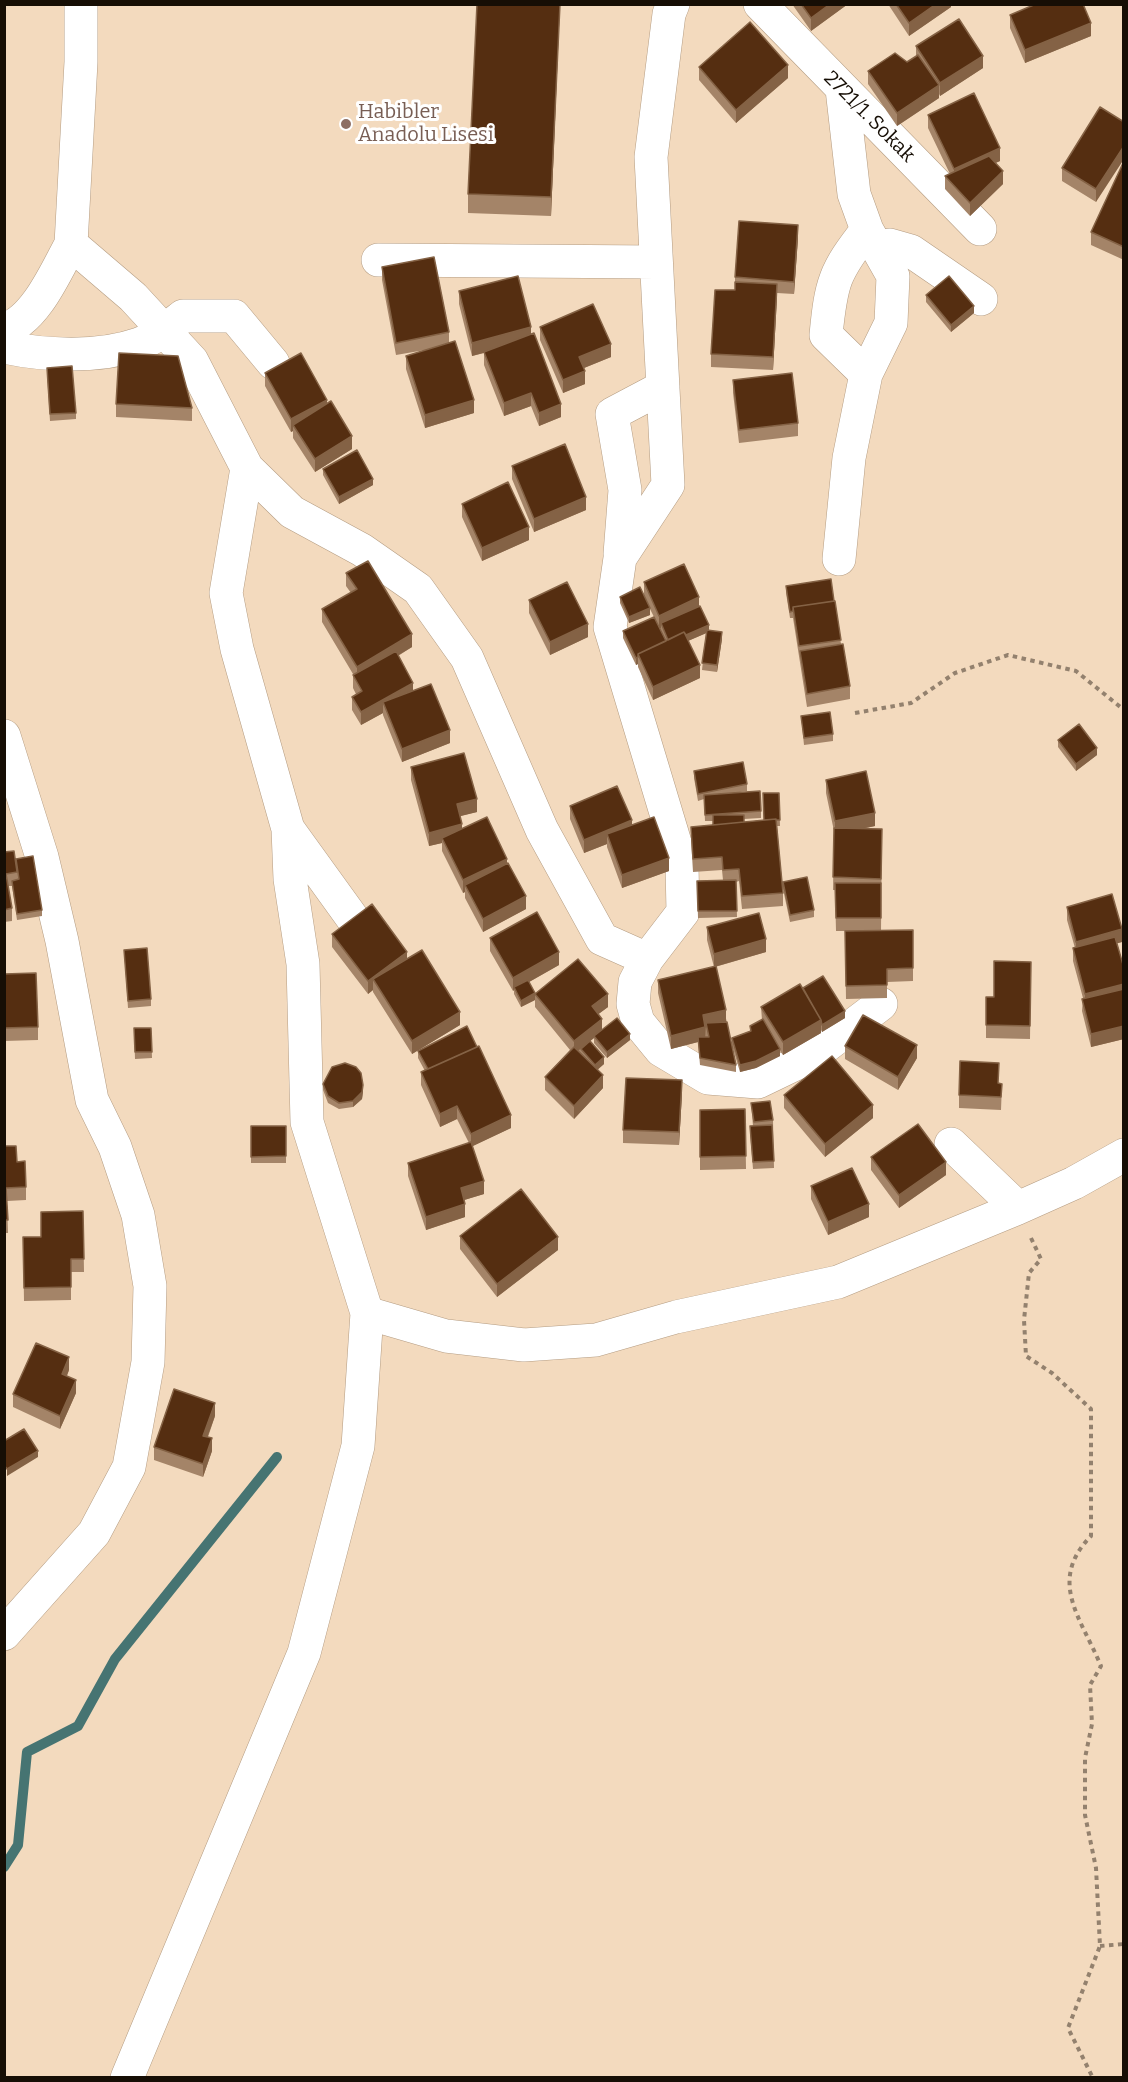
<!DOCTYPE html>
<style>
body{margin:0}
#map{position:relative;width:1128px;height:2082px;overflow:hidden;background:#f3dabe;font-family:Bitter,serif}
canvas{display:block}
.frame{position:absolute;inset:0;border:6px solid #160e05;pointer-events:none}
</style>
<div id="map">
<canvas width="1128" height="2082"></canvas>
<div class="frame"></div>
</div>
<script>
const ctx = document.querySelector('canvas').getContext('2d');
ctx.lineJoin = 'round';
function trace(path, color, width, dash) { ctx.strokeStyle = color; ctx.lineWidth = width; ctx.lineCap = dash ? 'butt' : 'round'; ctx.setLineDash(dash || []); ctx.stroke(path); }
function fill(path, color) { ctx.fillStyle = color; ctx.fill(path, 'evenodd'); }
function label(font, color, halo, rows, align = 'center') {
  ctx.font = font + ' Bitter,serif'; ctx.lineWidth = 6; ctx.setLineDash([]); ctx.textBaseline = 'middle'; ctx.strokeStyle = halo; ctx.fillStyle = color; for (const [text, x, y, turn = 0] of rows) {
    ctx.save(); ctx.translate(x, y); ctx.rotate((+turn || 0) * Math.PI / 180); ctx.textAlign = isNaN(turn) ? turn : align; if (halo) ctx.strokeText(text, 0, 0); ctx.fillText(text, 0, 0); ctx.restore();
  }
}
trace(new Path2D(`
 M4 1867 18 1845 27 1752 78 1726 115 1659 277 1457`), '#467472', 10);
const minor = new Path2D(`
 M81 4V62L71 244 133 297 192 361 247 468 292 512 362 550 418 589 467 658 542 830 602 939 647 959 683 912 682 866 610 627 620 558 668 485 651 157 669 14 673 4
 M760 4 980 229
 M878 249 890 245 911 251 981 299
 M378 260 656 262
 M4 329C35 322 57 269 71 244
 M4 347C46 356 99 358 139 344 156 338 169 327 183 316H234L273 363
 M866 374 826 335C831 283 834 272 867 230
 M620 554 625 490 612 414 663 387
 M839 559 849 458 866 374 891 323 893 276 867 230 854 194 842 89
 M4 736 42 857 62 941 92 1100 115 1147 138 1215 150 1286 148 1362 129 1467 94 1533 4 1634
 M288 829 353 919
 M647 959 635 982 633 1004 638 1022 661 1050 708 1078 758 1082 814 1055 881 1004
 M951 1144 1018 1208
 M367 1313 446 1336 524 1345 596 1340 676 1317 838 1282 1018 1208 1074 1183 1124 1155
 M127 2078 304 1653 358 1446 367 1313 307 1122 303 964 290 879 288 829 237 649 226 593 247 468`);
trace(minor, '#b49c82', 34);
trace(new Path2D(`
 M855 713 911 703 955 673 1008 655 1076 671 1124 710
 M1031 1238 1041 1259 1029 1273 1024 1320 1026 1356 1052 1373 1091 1409V1536C1047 1581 1081 1618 1101 1666L1090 1685 1092 1724 1085 1758V1815L1096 1868 1100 1946 1068 2028 1093 2078
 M1100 1946 1124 1944`), '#93816e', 4, [4.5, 4.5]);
trace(minor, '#fff', 33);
fill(new Path2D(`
 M560 4 551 216 468 213V194Z
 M792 4H848L811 31Z
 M888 4H951V7L909 36Z
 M1010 15 1091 36 1025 63 1010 28Z
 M916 46 983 68 940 96 939 94V98L897 126 868 84V71L907 62 916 56Z
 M699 67 788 78 736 123 699 80Z
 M928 115 1000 161 995 163 1003 184 970 216 945 189V176L950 174 928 128Z
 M1124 122 1096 202 1062 181V168Z
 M1124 161V260L1091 245V232Z
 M798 238 794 294 777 293 773 370 711 367V354L735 290V277Z
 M382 267 449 332V343L474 413 425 428 406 369V356L425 350 396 355 382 280Z
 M459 291 531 334 561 417 539 426 531 406 504 416 484 365V353L472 356 459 304Z
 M926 295 974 313 951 332 926 302Z
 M540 327 611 357 584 368 585 384 563 393 540 340Z
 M265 373 327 404 352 449 315 472 293 438V431L291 432 265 386Z
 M47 375 76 413V419L50 421Z
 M733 380 798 423V436L739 443 733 393Z
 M116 404 192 408V421L116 417Z
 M512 466 586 510 534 532 512 479Z
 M323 469 373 485 339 504 323 475Z
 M462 504 529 540 482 561 462 517Z
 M346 573 412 647 398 656 413 691 450 743 402 762 383 715V713L361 725 352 710V697L356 694 353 688V674L322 622V609L351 593 346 586Z
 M644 582 699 606 709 631 722 639 717 672 702 670 706 633 688 641 700 678 653 700 638 667V664L636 665 623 638V631L654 617 645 599 650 615 629 623 620 603V597L644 595Z
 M786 586 834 601 841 644 850 686V699L807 707 793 618H790L786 593Z
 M529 600 588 637 550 655 529 613Z
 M801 716 833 734V741L804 745Z
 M1058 740 1097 755 1076 771 1058 747Z
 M411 767 477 812 460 816 462 828 507 863 526 909 483 932 465 898V892L463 893 442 851V843L429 846 411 780Z
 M694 771 747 784V791L740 792 761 811V818L744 819V822L764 820 779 793 780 826H777L783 893V906L742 909 739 881 736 882 737 917 698 918 697 881 723 880 722 870 693 872 691 839V827L713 825V821H705L704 799 698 801 694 778Z
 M826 780 875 826 862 829H882L881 931 913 930V981L887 982V998L846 999 845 931H879H836L835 890H833L834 831 826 793Z
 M570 806 632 825 669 871 622 888 607 847V844L584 853 570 819Z
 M4 839 5 852 16 865V859L42 910V916L17 920 12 886H8L12 908V921L4 922Z
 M783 882 814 910V917L790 922 783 889Z
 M1067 907 1122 942 1117 943 1124 968V1039L1091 1047 1082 1011 1083 998 1073 961V948H1075L1067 920Z
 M707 927 766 952 715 967 736 1065V1072L700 1065 698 1042 671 1049 658 993V980L714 967 707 940Z
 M332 934 407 959 460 1025 412 1054 373 992V990L368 994 332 947Z
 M490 938 559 965 529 982 535 993 608 1007 598 1014 602 1030 630 1040 607 1058 594 1043V1038L590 1041 604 1064 598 1069 603 1088 574 1119 545 1090V1077L570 1050 535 1007V1000L521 1007 514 994V990L513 991 490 951Z
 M124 950 151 999V1006L128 1008Z
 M1031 962 1030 1039 986 1038V997H994Z
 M4 974 38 1027V1040L4 1041Z
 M803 988 845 1018 822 1032 821 1030V1033L783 1055 780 1051V1056L756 1068 740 1072 732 1045V1038L750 1031V1026L762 1020 761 1007Z
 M134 1028H151L152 1058 135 1059Z
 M845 1046 917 1058 898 1090 845 1059Z
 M418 1051 511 1128 472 1146 484 1194 464 1200 465 1217 426 1230 408 1176V1163L469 1143 457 1119 440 1127 421 1085V1072L425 1071 418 1058Z
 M323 1084 363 1092 362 1099 353 1107 339 1109 328 1103 323 1090Z
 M998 1084H1002L1001 1110 959 1108V1095Z
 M682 1093 679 1145 623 1143V1130Z
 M784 1095 873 1118 825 1157 784 1108Z
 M751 1103 773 1120 774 1168 753 1169 750 1133V1126H753Z
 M745 1109 746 1169 700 1170V1110Z
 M251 1126H286V1163H251Z
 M4 1146 17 1162 26 1187V1200L7 1201 8 1233H4Z
 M871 1157 946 1175 899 1208 871 1170Z
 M811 1186 869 1217 828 1235 811 1199Z
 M83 1211 84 1272H71V1300L24 1301 23 1237H41Z
 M460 1236 558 1250 497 1297 460 1249Z
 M69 1370 67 1376 76 1393 60 1429 13 1407V1394Z
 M215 1416 208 1437 212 1451 203 1477 154 1460V1447Z`), '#a48468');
fill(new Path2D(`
 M560 4 551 216V197Z
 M830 4H848L811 31V18Z
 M936 4H951V7L909 36V23Z
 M1091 23V36L1025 63V50Z
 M983 56V68L940 96V83Z
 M788 65V78L736 123V110Z
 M939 85V98L897 126V113Z
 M1124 146V159L1096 202V189Z
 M1000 148V161L954 182V169Z
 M1003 171V184L970 216V203Z
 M798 225V238L794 294V282Z
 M777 284V297L773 370V357Z
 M974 306V313L951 332V325Z
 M531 327V340L472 356V343Z
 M611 344V357L579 370V357Z
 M585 371V384L563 393V380Z
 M531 393V406L504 416V403Z
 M327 400V413L293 425V431L291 432V419Z
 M474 400V413L425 428V415Z
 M561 404V417L539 426V413Z
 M352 436V449L315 472V459Z
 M373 479V485L339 504V497Z
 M586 497V510L534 532V519Z
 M529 527V540L482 561V548Z
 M699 597V610L661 623V628H659V616Z
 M650 608V615L629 623V617Z
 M588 624V637L550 655V642Z
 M709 625V632L669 649V643Z
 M722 632V639L717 672V665Z
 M412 634V647L357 680V667Z
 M638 657V664L636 665V658Z
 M700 665V678L653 700V687Z
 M413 683V696L383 702V713L361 725V712Z
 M450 730V743L402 762V749Z
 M1097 748V755L1076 771V764Z
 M477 799V812L457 817V804Z
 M875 813V826L835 834V821Z
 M632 820V833L607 834V844L584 853V840Z
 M462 824V837L442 838V843L429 846V833Z
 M669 858V871L622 888V875Z
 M507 859V872L465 885V892L463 893V880Z
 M526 896V909L483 932V919Z
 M1122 929V942L1076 955V942Z
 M766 939V952L714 967V954Z
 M407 952V965L373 979V990L368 994V981Z
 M559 952V965L515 990 514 987V990L513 991V978Z
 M1124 984V997L1085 1007V994Z
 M535 993V1000L521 1007V1001Z
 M608 994V1007L592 1019V1006Z
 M726 1010V1023H706L705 1040 698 1037V1042L671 1049V1036L703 1015Z
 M845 1011V1018L822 1032V1025Z
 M460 1012V1025L412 1054V1041Z
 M602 1019V1032L594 1036V1038L574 1054V1041Z
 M821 1020V1033L783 1055V1042Z
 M1124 1026V1039L1091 1047V1034Z
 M630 1034V1040L607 1058V1052Z
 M917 1045V1058L898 1090V1077Z
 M780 1049V1056L756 1068 740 1072V1065Z
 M604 1057V1064L595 1072V1065Z
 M603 1075V1088L574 1119V1106Z
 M682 1080V1093L679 1145V1132Z
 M363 1085V1092L362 1099 353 1107V1101Z
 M873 1105V1118L825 1157V1144Z
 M457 1106V1119L440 1127V1114Z
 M511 1115V1128L471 1147V1134Z
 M946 1162V1175L899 1208V1195Z
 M484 1181V1194L461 1201V1188Z
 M465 1204V1217L426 1230V1217Z
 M869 1204V1217L828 1235V1222Z
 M558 1237V1250L497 1297V1284Z
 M69 1357V1370L62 1387V1374Z
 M76 1380V1393L60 1429V1416Z
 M215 1403V1416L203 1449V1436Z
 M212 1438V1451L203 1477V1464Z
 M38 1451V1457L7 1476V1469Z
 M6 1470V1477L4 1478V1471Z`), '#846245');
const building = new Path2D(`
 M477 4H560L551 197 468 194Z
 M801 4H830L811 18Z
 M896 4H936L909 23Z
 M1036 4H1083L1091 23 1025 50 1010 15Z
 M959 19 983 56 940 83 916 46Z
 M750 22 788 65 736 110 699 67Z
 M895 53 907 62 918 55 939 85 897 113 868 71Z
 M974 93 1000 148 954 169 928 115Z
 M1100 107 1124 122V146L1096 189 1062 168Z
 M989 156 1003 171 970 203 945 176Z
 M1124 161V247L1091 232Z
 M739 221 798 225 794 282 735 277Z
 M434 257 449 332 396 343 382 267Z
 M518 276 531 327 472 343 459 291Z
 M949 276 974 306 951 325 926 295Z
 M735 282 777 284 773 357 711 354 715 290H735Z
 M593 304 611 344 579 357 585 371 563 380 540 327Z
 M534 333 561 404 539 413 531 393 504 403 484 352Z
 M455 341 474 400 425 415 406 356Z
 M119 353 178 356 192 408 116 404Z
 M301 353 327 400 291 419 265 373Z
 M72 366 76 413 50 414 47 368Z
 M792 373 798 423 739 430 733 380Z
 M331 401 352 436 315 459 293 425Z
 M565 444 586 497 534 519 512 466Z
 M357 450 373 479 339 497 323 469Z
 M508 482 529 527 482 548 462 504Z
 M368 561 412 634 357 667 322 609 357 589 346 573Z
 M684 564 699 597 659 616 644 582Z
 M831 579 834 601 793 607V611L790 612 786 586Z
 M567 582 588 624 550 642 529 600Z
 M640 587 650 608 629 617 620 597Z
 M835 601 841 640 799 646 793 607Z
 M700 606 709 625 686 635 684 632 668 640 661 623Z
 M654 617 666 641 638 654V657L636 658 623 631Z
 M707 630 722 632 717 665 702 663Z
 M684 632 700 665 653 687 638 654Z
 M843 644 850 686 807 694 800 651Z
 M396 651 413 683 361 712 352 697 362 691 353 675Z
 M431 684 450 730 402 749 383 702Z
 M830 712 833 734 804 738 801 716Z
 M1079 724 1097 748 1076 764 1058 740Z
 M464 753 477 799 457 804 462 824 429 833 411 767Z
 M743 762 747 784 698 794 694 771Z
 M866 771 875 813 835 821 826 780Z
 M617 786 632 820 584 840 570 806Z
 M760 791 761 811 705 815 704 795Z
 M763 793H779L780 820H776V819L764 820Z
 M713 815H744V822L713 825Z
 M487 817 507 859 463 880 442 838Z
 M654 817 669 858 622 875 607 834Z
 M776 819 783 893 742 896 739 869 723 870 722 857 693 859 691 827Z
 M834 828 882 829 881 879 833 877Z
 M14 851 17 872 6 874 12 908 4 910V852Z
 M33 856 42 910 17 914 12 881 19 879 16 859Z
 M508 863 526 896 483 919 465 885Z
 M807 877 814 910 790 915 783 882Z
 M736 880 737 911H698L697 881Z
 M835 883H881V918H836Z
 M1112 894 1122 929 1076 942 1067 907Z
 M372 904 407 952 368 981 332 934Z
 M537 912 559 952 513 978 490 938Z
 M759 913 766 939 714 954 707 927Z
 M913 930V968L887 969V985L846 986 845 931Z
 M1115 937 1124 968V984L1085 994 1073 948Z
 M147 948 151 999 128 1001 124 950Z
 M422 950 460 1012 412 1041 373 979Z
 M578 959 608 994 592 1006 602 1019 574 1041 535 994Z
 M994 961 1031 962 1030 1026 986 1025V997H994Z
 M716 966 726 1010 703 1015 705 1027 671 1036 658 980Z
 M36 973 38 1027 4 1028V974Z
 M823 976 845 1011 822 1025 821 1020 803 988Z
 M528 980 535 993 521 1001 514 987Z
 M800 984 821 1020 783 1042 761 1007Z
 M1124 989V1026L1091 1034 1082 999Z
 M863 1015 917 1045 898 1077 845 1046Z
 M617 1018 630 1034 607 1052 594 1036Z
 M763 1019 780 1049 756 1061 740 1065 732 1038 751 1031 750 1026Z
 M727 1022 736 1065 700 1058 698 1037H709L706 1023Z
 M467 1026 477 1047 428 1069 418 1051Z
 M134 1028H151L152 1052H135Z
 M590 1041 604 1057 595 1065 581 1049Z
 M479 1046 511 1115 471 1134 457 1106 440 1114 421 1072Z
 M574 1047 603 1075 574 1106 545 1077Z
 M832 1056 873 1105 825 1144 784 1095Z
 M960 1061 999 1063 998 1083 1002 1084 1001 1097 959 1095Z
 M345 1063 356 1067 361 1073 363 1085 362 1092 353 1101 339 1103 328 1096 323 1084 332 1067Z
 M626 1078 682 1080 679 1132 623 1130Z
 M770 1101 773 1120 754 1122 751 1103Z
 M745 1109 746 1156 700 1157V1110Z
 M918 1124 946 1162 899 1195 871 1157Z
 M772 1125 774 1161 753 1162 750 1126Z
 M251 1126H286V1156L251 1157Z
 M471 1142 484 1181 461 1188 465 1204 426 1217 408 1163Z
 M4 1146H16L17 1162 25 1161 26 1187 6 1188 8 1220H4Z
 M852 1168 869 1204 828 1222 811 1186Z
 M521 1189 558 1237 497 1284 460 1236Z
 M83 1211 84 1259H71V1287L24 1288 23 1237H41V1212Z
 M36 1343 69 1357 62 1374 76 1380 60 1416 13 1394Z
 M174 1389 215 1403 203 1436 212 1438 203 1464 154 1447Z
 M24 1429 38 1451 7 1469 4 1465V1441Z`);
fill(building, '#552e11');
trace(building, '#846245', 1.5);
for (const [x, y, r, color] of [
 [346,124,6,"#8d6e63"]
]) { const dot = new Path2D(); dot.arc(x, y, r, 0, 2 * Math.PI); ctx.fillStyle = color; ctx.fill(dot); trace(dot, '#fff', 2); }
label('20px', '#785e54', '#fff', [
 ["Habibler",358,112],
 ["Anadolu Lisesi",358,135]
], 'left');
label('20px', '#160e05', '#fff', [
 ["2721/1. Sokak",869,117,45]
]);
</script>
